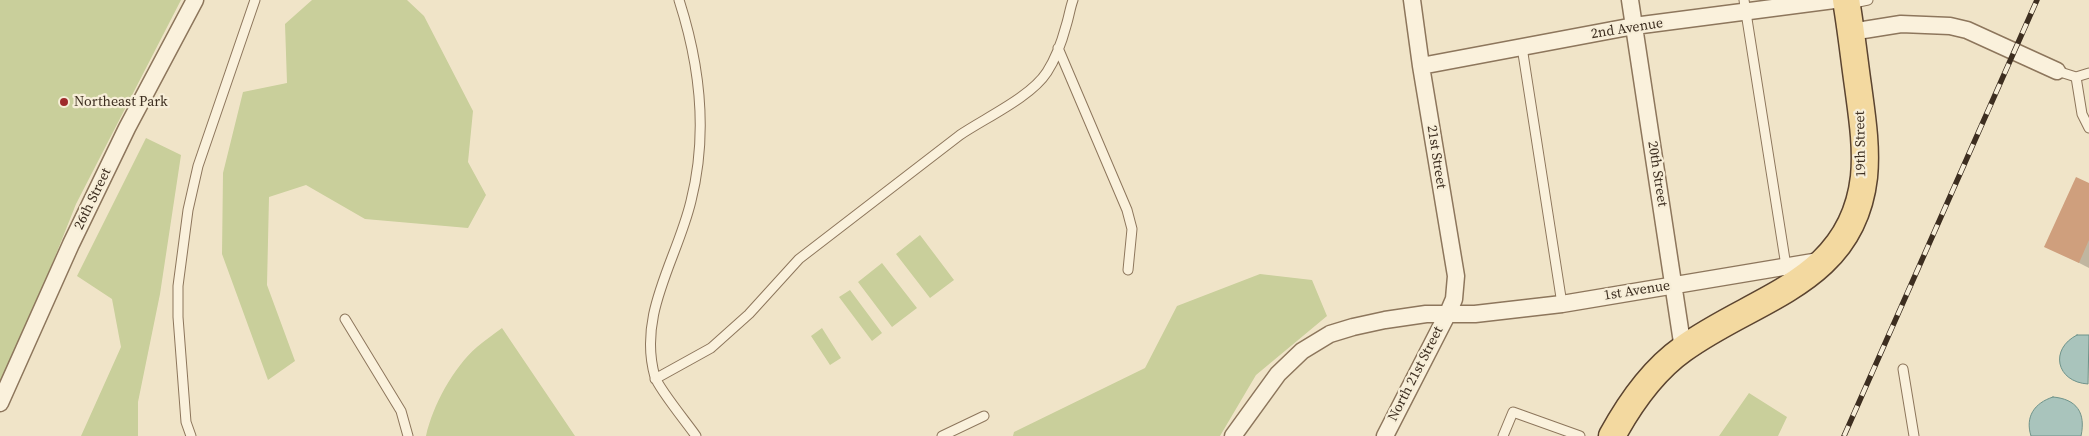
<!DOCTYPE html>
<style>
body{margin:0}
canvas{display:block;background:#f0e4c8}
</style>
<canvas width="2089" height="436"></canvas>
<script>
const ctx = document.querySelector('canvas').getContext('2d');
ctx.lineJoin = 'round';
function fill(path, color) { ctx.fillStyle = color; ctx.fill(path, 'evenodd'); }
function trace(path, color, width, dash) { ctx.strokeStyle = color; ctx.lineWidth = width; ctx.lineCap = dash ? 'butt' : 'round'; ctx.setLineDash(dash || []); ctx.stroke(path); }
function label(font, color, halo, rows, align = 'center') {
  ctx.font = font + ' "Source Serif 4",serif'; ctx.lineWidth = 4.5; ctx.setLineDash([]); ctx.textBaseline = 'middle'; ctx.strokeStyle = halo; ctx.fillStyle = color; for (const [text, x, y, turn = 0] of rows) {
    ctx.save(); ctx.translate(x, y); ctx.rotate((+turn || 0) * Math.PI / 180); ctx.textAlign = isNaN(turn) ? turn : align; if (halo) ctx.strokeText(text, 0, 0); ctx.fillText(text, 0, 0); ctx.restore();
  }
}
fill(new Path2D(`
 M0 0H181L76 204 24 335 0 390Z
 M312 0H407L424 16 473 111 468 162 486 195 468 228 365 219 306 185 269 197 267 285 295 361 268 380 222 254 223 173 243 92 287 83 285 24Z
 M146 138 181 155 160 294 138 402V436H81L121 347 112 299 77 276Z
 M920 235 954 280 930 298 896 254Z
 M882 263 917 308 892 327 858 282Z
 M1260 274 1312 280 1327 316 1256 375 1220 436H1013L1014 432 1145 368 1177 306Z
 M850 290 882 333 872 341 839 297Z
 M502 328 575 436H426C433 405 453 368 477 347 485 340 494 334 502 328Z
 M822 328 841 358 830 365 811 336Z
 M1749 393 1787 417 1778 436H1719Z`), '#c9cf9b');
const water = new Path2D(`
 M2077 335H2089L2088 384C2056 382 2049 349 2077 335Z
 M2053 397C2077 399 2086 413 2081 436H2031C2025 417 2034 403 2053 397Z`);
fill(water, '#a9c4bc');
trace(water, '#6f938a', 1);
fill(new Path2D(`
 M2089 184V268L2046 246Z`), '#0003');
fill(new Path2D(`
 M2076 177 2089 183V240L2079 263 2044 247Z`), '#cf9f7d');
const service = new Path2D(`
 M679 0C700 65 708 134 691 201 677 260 637 314 655 377 659 389 687 423 696 436
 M1744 0 1786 266
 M1849 4 1868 0
 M1522 47 1562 304
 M1058 48 1127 210 1132 229 1128 270
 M2057 71 2076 77 2089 73
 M2076 77 2082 114 2089 128
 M345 319 401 411 408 436
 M1903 369 1914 436
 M655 379 711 348 749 314 799 259 960 135C985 118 1031 97 1047 72 1056 58 1062 41 1066 26 1069 17 1070 8 1073 0
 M191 436 186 422 178 317V286L188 210 198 166 255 0
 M942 436 984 416
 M1503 436 1513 412 1580 436`);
const minor = new Path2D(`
 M1630 0 1683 349
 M1851 32 1901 24 1950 26 1967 30 2057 71
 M1421 66 1634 26 1834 0
 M0 403 71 244 127 128 195 0
 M1233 436 1278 374 1302 351 1330 334 1353 327 1385 320 1426 314H1475L1562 304 1819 261
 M1385 436 1448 313 1454 299 1456 276 1421 66 1412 0`);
const primary = new Path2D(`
 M1612 436C1630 403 1652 371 1683 349 1754 297 1852 283 1864 177 1867 147 1862 116 1858 86 1854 58 1851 29 1846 0`);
trace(service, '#8d765c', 11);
trace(minor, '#8d765c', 19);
trace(primary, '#5b4430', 29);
trace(service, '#faf1dc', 9);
trace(minor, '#faf1dc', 16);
trace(primary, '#f3d9a0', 26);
const rail = new Path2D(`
 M1844 436 2037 0`);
trace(rail, '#3d2e20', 5.5);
trace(rail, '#f7eed8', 4, [11]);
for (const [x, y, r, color] of [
 [64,102,5,"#9e2a2b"]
]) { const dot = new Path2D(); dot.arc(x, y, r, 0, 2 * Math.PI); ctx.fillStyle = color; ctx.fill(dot); trace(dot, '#f7eed8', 2); }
label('14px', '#3d2e20', '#f7eed8', [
 ["2nd Avenue",1627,29,-9],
 ["19th Street",1861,144,-91],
 ["21st Street",1436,157,81],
 ["20th Street",1657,174,81],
 ["26th Street",93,199,-64],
 ["1st Avenue",1637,291,-9],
 ["North 21st Street",1416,374,-63]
]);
label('14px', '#3d2e20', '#f7eed8', [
 ["Northeast Park",74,102]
], 'left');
</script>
